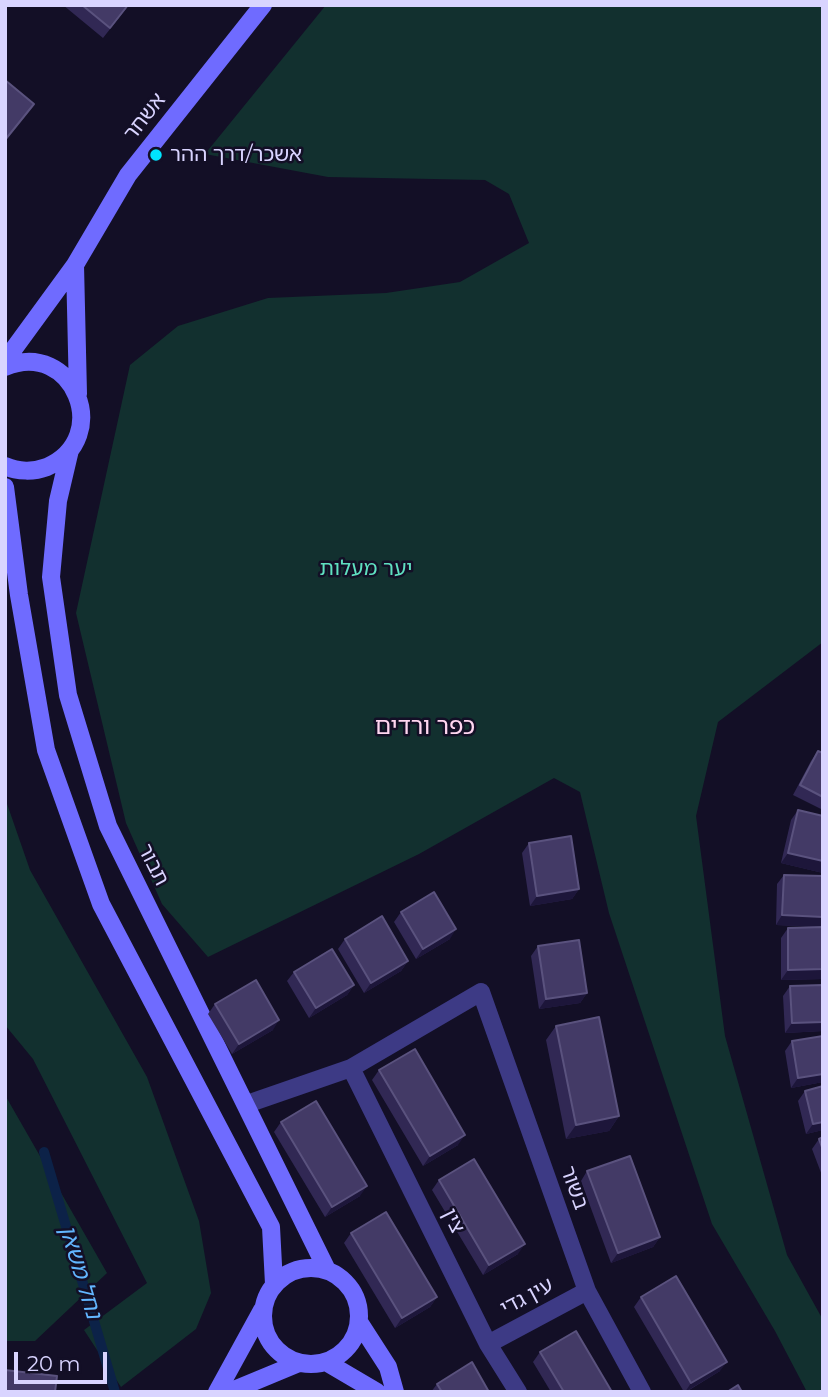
<!DOCTYPE html>
<meta charset="utf-8">
<style>
body{margin:0}
#map{position:relative;width:828px;height:1397px;overflow:hidden;background:#130f26;font-family:Montserrat,sans-serif}
canvas{display:block}
.frame{position:absolute;inset:0;border:7px solid #d9d4ff;pointer-events:none}
.scale{position:absolute;left:14px;top:1352px;width:93px;height:32px;box-sizing:border-box;border:4px solid #d9d4ff;border-top:0;padding-left:9px;font-size:21px;line-height:24px;white-space:nowrap;color:#d9d4ff;-webkit-text-stroke:5px #130f26;paint-order:stroke}
</style>
<div id="map">
<canvas width="828" height="1397"></canvas>
<div class="frame"></div>
<div class="scale">20 m</div>
</div>
<script>
const ctx = document.querySelector('canvas').getContext('2d');
ctx.lineJoin = 'round';
function fill(path, color) { ctx.fillStyle = color; ctx.fill(path, 'evenodd'); }
function trace(path, color, width, dash) { ctx.strokeStyle = color; ctx.lineWidth = width; ctx.lineCap = dash ? 'butt' : 'round'; ctx.setLineDash(dash || []); ctx.stroke(path); }
function label(font, color, halo, rows, align = 'center') {
  ctx.font = font + ' Montserrat,"Noto Sans Hebrew",sans-serif'; ctx.lineWidth = 5; ctx.setLineDash([]); ctx.textBaseline = 'middle'; ctx.strokeStyle = halo; ctx.fillStyle = color; for (const [text, x, y, turn = 0] of rows) {
    ctx.save(); ctx.translate(x, y); ctx.rotate((+turn || 0) * Math.PI / 180); ctx.textAlign = isNaN(turn) ? turn : align; if (halo) ctx.strokeText(text, 0, 0); ctx.fillText(text, 0, 0); ctx.restore();
  }
}
fill(new Path2D(`
 M326 5H823V642L718 722 696 816 725 1036 787 1255 823 1320V1392H807L775 1331 712 1224 609 913 580 792 554 778 419 854 208 957 162 904 126 823 76 613 130 365 178 326 268 298 386 293 460 282 529 243 509 194 485 180 328 177 205 154Z
 M5 798 30 870 147 1077 199 1221 211 1293 196 1329 121 1387 84 1330 147 1283 33 1059 5 1025Z
 M5 1095 107 1273 35 1341H5Z`), '#12302f');
trace(new Path2D(`
 M44 1152 115 1392`), '#0c2248', 10);
trace(new Path2D(`
 M351 1068 488 1344 518 1392
 M247 1104 351 1068 481 992 587 1291 642 1392
 M488 1344 587 1291`), '#3d3a85', 18);
trace(new Path2D(`
 M75 265 78 394
 M5 361 75 265 128 175 263 5
 M5 367C73 338 114 438 47 467 34 472 18 472 5 466
 M70 450 58 501 51 577 68 695 108 826 327 1270
 M5 487 19 595 46 750 101 904 271 1227 274 1284
 M263 1316a48 48 0 1 1 96 0a48 48 0 1 1-96 0Z
 M359 1322 388 1367 395 1392
 M326 1362 377 1392
 M217 1392 262 1310
 M229 1392 299 1363`), '#6f6bff', 18);
fill(new Path2D(`
 M63 5H129L103 38Z
 M818 751 823 753V810L793 795 811 761Z
 M798 810 823 816V873L781 863 791 820Z
 M529 843 579 889 572 899 530 906 522 853Z
 M784 875 823 876V927L776 925 777 884Z
 M401 912 450 939 416 959 394 922Z
 M823 927V979L781 980V938L788 928Z
 M345 939 408 961 401 971 364 993 338 949Z
 M538 946 587 993 580 1003 539 1009 531 956Z
 M294 972 354 985 347 995 309 1018 287 981Z
 M823 985V1031L785 1033 783 996 790 986Z
 M215 1004 273 1030 232 1054 208 1014Z
 M556 1026 619 1116 609 1131 566 1139 546 1040Z
 M823 1036V1082L791 1088 785 1051 792 1041Z
 M379 1070 458 1145 423 1166 372 1080Z
 M823 1086V1130L806 1134 798 1101 805 1091Z
 M281 1122 360 1196 325 1217 274 1132Z
 M823 1137V1178L812 1149 819 1139Z
 M587 1171 660 1237 653 1247 611 1263 581 1181Z
 M439 1180 518 1254 483 1275 432 1190Z
 M351 1233 437 1297 430 1307 395 1328 344 1243Z
 M641 1297 720 1371 686 1392H684L634 1307Z
 M540 1352 612 1392H551L533 1362Z
 M437 1384 489 1392H431Z`), '#312854');
fill(new Path2D(`
 M788 853 823 861V873L781 863Z
 M579 889 572 899 530 906 537 896Z
 M782 915 823 917V927L776 925Z
 M456 929 450 939 416 959 423 949Z
 M408 961 401 971 364 993 371 983Z
 M823 969V979L781 980 788 970Z
 M354 985 347 995 309 1018 316 1008Z
 M587 993 580 1003 539 1009 546 999Z
 M279 1020 273 1030 232 1054 239 1044Z
 M823 1022V1031L785 1033 792 1023Z
 M823 1074V1082L791 1088 798 1078Z
 M619 1116 609 1131 566 1139 576 1125Z
 M823 1122V1130L806 1134 813 1124Z
 M465 1135 458 1145 423 1166 430 1156Z
 M367 1186 360 1196 325 1217 332 1207Z
 M660 1237 653 1247 611 1263 618 1253Z
 M525 1244 518 1254 483 1275 489 1265Z
 M437 1297 430 1307 395 1328 402 1318Z
 M727 1362 720 1371 685 1392 691 1383Z`), '#1d163a');
const building = new Path2D(`
 M82 5H128L110 28Z
 M5 80 34 104 5 140Z
 M818 751 823 753V797L800 785Z
 M798 810 823 816V861L788 853Z
 M571 836 579 889 537 896 529 843Z
 M784 875 823 876V917L782 915Z
 M434 892 456 929 423 949 401 912Z
 M382 916 408 961 371 983 345 939Z
 M823 927V969L788 970V928Z
 M579 940 587 993 546 999 538 946Z
 M332 949 354 985 316 1008 294 972Z
 M256 980 279 1020 239 1044 215 1004Z
 M823 985V1022L792 1023 790 986Z
 M599 1017 619 1116 576 1125 556 1026Z
 M823 1036V1074L798 1078 792 1041Z
 M415 1049 465 1135 430 1156 379 1070Z
 M823 1086V1122L813 1124 805 1091Z
 M316 1101 367 1186 332 1207 281 1122Z
 M823 1137V1150L819 1139Z
 M630 1156 660 1237 618 1253 587 1171Z
 M474 1159 525 1244 489 1265 439 1180Z
 M386 1212 437 1297 402 1318 351 1233Z
 M676 1276 727 1362 691 1383 641 1297Z
 M576 1331 612 1392H564L540 1352Z
 M472 1362 489 1392H442L437 1384Z
 M5 1370 57 1376 55 1392H5Z
 M738 1385 742 1392H727Z`);
fill(building, '#433a66');
trace(building, '#5a527e', 2);
for (const [x, y, r, color] of [
 [156,155,7,"#00e5ff"]
]) { const dot = new Path2D(); dot.arc(x, y, r, 0, 2 * Math.PI); ctx.fillStyle = color; ctx.fill(dot); trace(dot, '#130f26', 2.5); }
label('21px', '#d9d4ff', '#130f26', [
 ["אשחר",145,117,-52],
 ["תבור",153,865,63],
 ["בשור",574,1188,70],
 ["צין",453,1221,64],
 ["עין גדי",527,1297,-28]
]);
label('21px', '#d9d4ff', '#130f26', [
 ["אשכר/דרך ההר",170,155]
], 'left');
label('21px', '#5fe0c0', '#130f26', [
 ["יער מעלות",366,569]
]);
label('italic 23px', '#62b6ff', '#130f26', [
 ["נחל משאן",80,1272,73]
]);
label('24px', '#ffd6f0', '#130f26', [
 ["כפר ורדים",425,727]
]);
</script>
